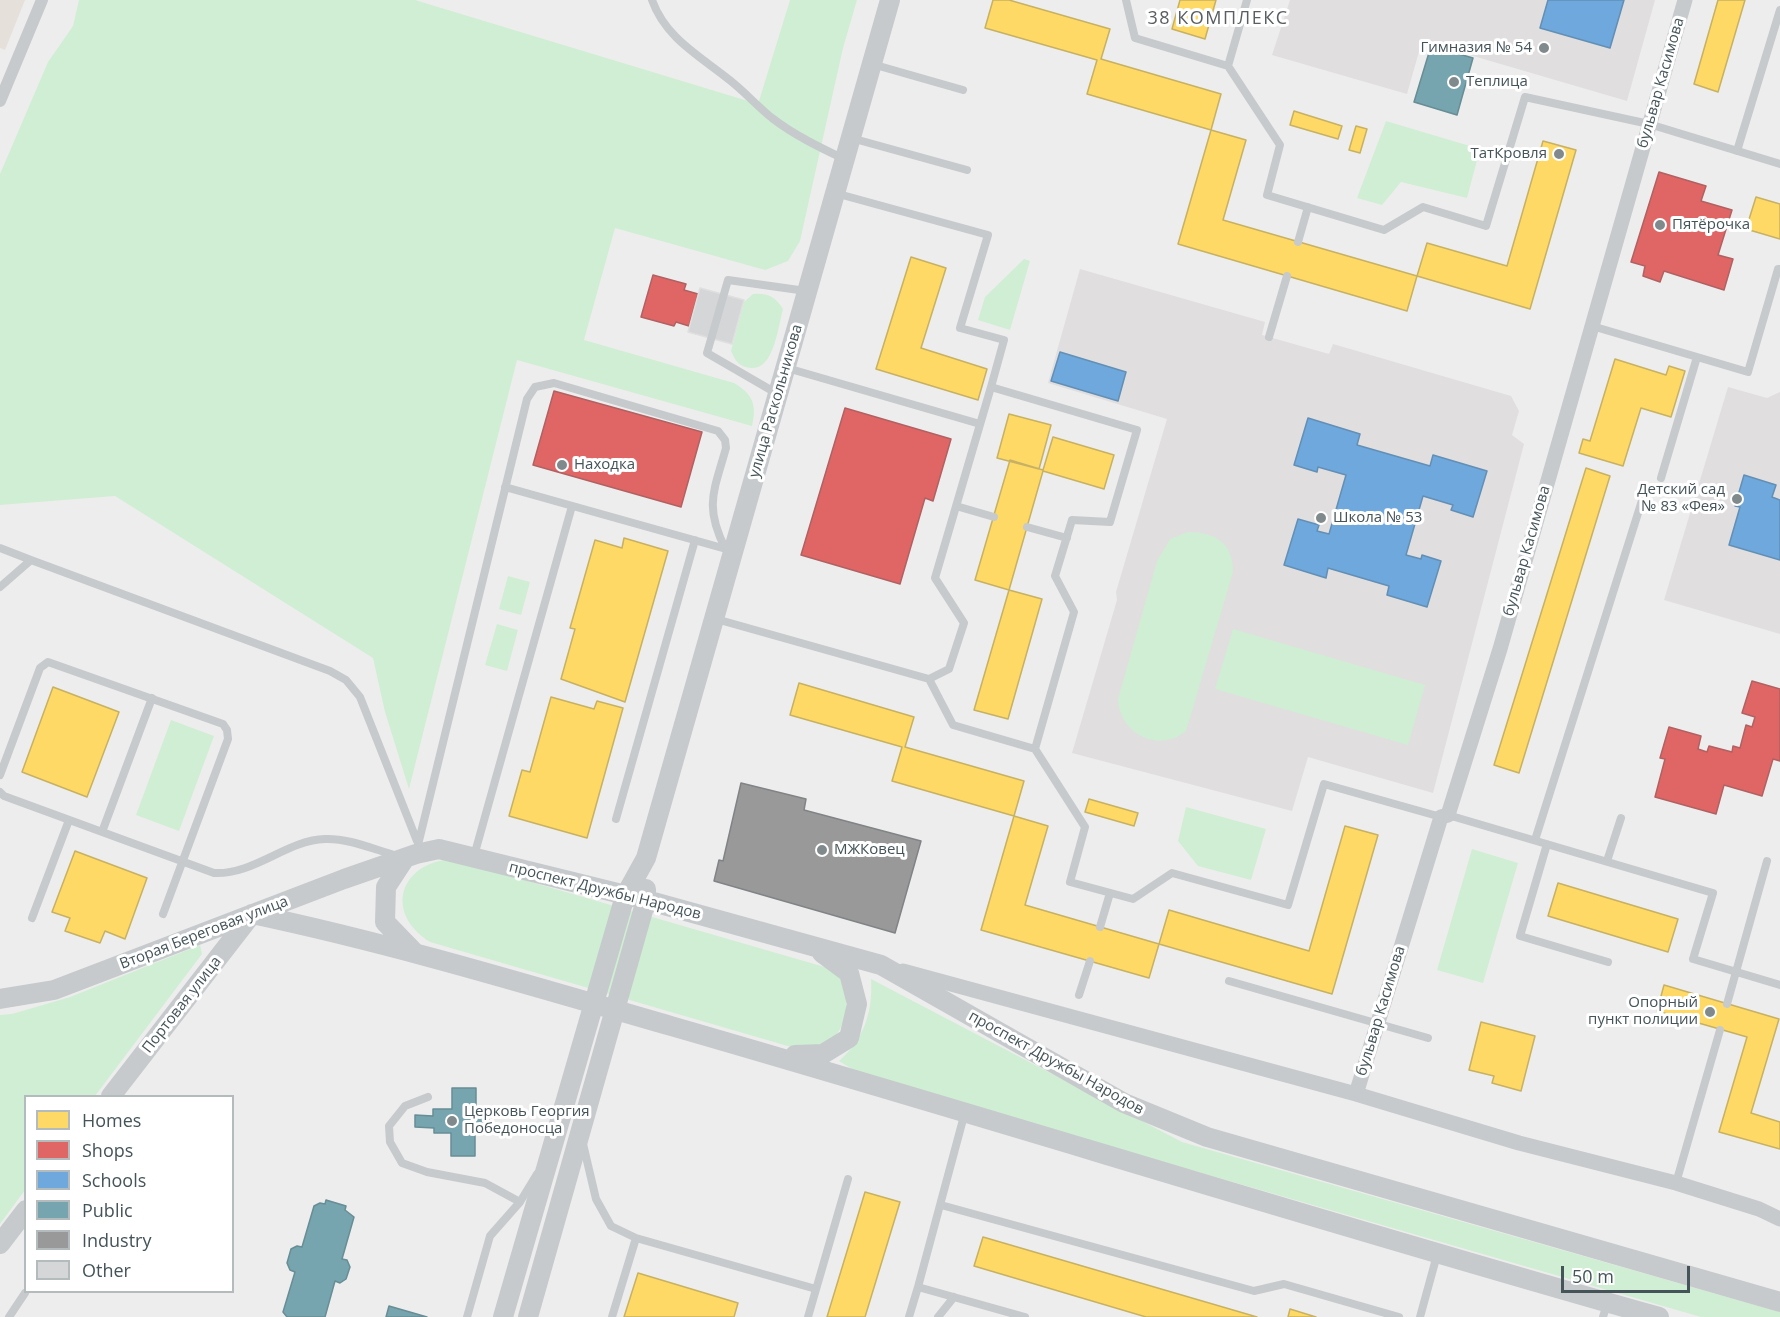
<!DOCTYPE html>
<meta charset="utf-8">
<style>
body{margin:0}
#map{position:relative;width:1780px;height:1317px;overflow:hidden;background:#eeeded;font-family:"Open Sans",sans-serif}
canvas{display:block}
.legend{position:absolute;left:24px;top:1095px;width:210px;height:198px;box-sizing:border-box;background:#fff;border:2px solid #b4bbbd;margin:0;padding:8px 10px;list-style:none;font-size:18px;color:#445459}
.legend li{display:flex;align-items:center;gap:12px;height:30px}
.legend b{width:30px;border:2px solid #b4bbbd}
.scale{position:absolute;left:1561px;top:1266px;width:129px;height:27px;box-sizing:border-box;border:3px solid #445459;border-top:0;padding-left:8px;font-size:18px;line-height:21px;white-space:nowrap;color:#445459;-webkit-text-stroke:4px #fff;paint-order:stroke}
</style>
<div id="map">
<canvas width="1780" height="1317"></canvas>
<ul class="legend">
<li><b style="height:16px;background:#ffd966"></b>Homes</li>
<li><b style="height:16px;background:#e06666"></b>Shops</li>
<li><b style="height:16px;background:#6fa8dc"></b>Schools</li>
<li><b style="height:16px;background:#76a5af"></b>Public</li>
<li><b style="height:16px;background:#999"></b>Industry</li>
<li><b style="height:16px;background:#d5d6d7"></b>Other</li>
</ul>
<div class="scale">50 m</div>
</div>
<script>
const ctx = document.querySelector('canvas').getContext('2d');
ctx.lineJoin = 'round';
function fill(path, color) { ctx.fillStyle = color; ctx.fill(path, 'evenodd'); }
function trace(path, color, width, dash) { ctx.strokeStyle = color; ctx.lineWidth = width; ctx.lineCap = dash ? 'butt' : 'round'; ctx.setLineDash(dash || []); ctx.stroke(path); }
function label(font, color, halo, rows, align = 'center') {
  ctx.font = font + ' "Open Sans",sans-serif'; ctx.lineWidth = 6; ctx.setLineDash([]); ctx.textBaseline = 'middle'; ctx.strokeStyle = halo; ctx.fillStyle = color; for (const [text, x, y, turn = 0] of rows) {
    ctx.save(); ctx.translate(x, y); ctx.rotate((+turn || 0) * Math.PI / 180); ctx.textAlign = isNaN(turn) ? turn : align; if (halo) ctx.strokeText(text, 0, 0); ctx.fillText(text, 0, 0); ctx.restore();
  }
}
fill(new Path2D(`
 M1290 0H1655L1627 101 1422 41 1407 94 1272 55Z
 M1080 269 1265 322 1262 335 1329 354 1333 344 1511 396 1519 411 1512 435 1524 444 1433 793 1308 757 1292 811 1072 753 1117 600 1116 592 1167 419 1048 383Z
 M1728 387 1767 398 1780 392V634L1664 600Z`), '#e0dedf');
fill(new Path2D(`
 M79 0H415L758 104 790 0H857L843 48 800 241 788 261 765 270 615 228 584 340 734 383C753 394 757 405 752 426L517 360 409 789 385 712 373 658 115 496 0 505V174L48 62 73 26Z
 M1386 121 1480 149 1467 198 1401 182 1382 205 1357 198Z
 M1024 259 1030 261 1010 330 978 320 985 297Z
 M753 294C767 293 775 296 783 309 778 327 774 369 752 368 739 367 736 362 731 351L744 302Z
 M1188 532C1216 532 1233 543 1233 572L1186 731C1158 754 1119 733 1118 699L1157 561 1170 539Z
 M508 576 530 582 521 615 499 609Z
 M497 624 518 630 507 671 485 665Z
 M1233 629 1425 685 1408 745 1215 689Z
 M171 720 214 736 179 831 136 815Z
 M1186 807 1266 829 1251 880 1198 866 1178 841Z
 M1472 849 1518 863 1483 983 1437 970Z
 M452 859 835 970C854 992 850 1038 818 1047 812 1049 804 1049 798 1049L430 942C384 913 399 863 452 859Z
 M200 945 202 954 95 1096H26L25 1190 0 1224V1015L12 1014 70 997Z
 M871 979 1182 1142 1780 1312V1317H1701L862 1075 839 1061C864 1039 873 1012 871 979Z`), '#d0eed4');
fill(new Path2D(`
 M0 0H25L5 50 0 48Z`), '#e6e0db');
const homes = new Path2D(`
 M993 0H1009L1110 29 1101 59 1221 94 1211 130 1087 94 1097 60 985 28Z
 M1180 0H1216L1205 39 1172 29Z
 M1718 0H1745L1718 92 1694 84Z
 M1294 111 1342 126 1338 139 1290 125Z
 M1356 126 1367 129 1360 153 1349 150Z
 M1211 130 1246 140 1223 220 1417 276 1407 311 1178 244Z
 M1543 141 1576 150 1530 309 1417 276 1427 243 1507 266Z
 M1756 197 1780 204V239L1746 229Z
 M911 257 946 268 921 348 987 369 978 400 876 369Z
 M1615 359 1666 375 1669 366 1685 371 1671 417 1641 408 1623 466 1579 453 1583 439 1590 441Z
 M1009 414 1051 425 1039 469 997 458Z
 M1053 437 1114 455 1104 489 1043 471 1009 590 975 580 1010 460 1043 470Z
 M1586 468 1610 476 1519 773 1494 765Z
 M624 538 668 551 625 702 561 679 575 629 570 628 595 540 622 548Z
 M1009 590 1042 599 1008 719 974 710Z
 M799 683 914 717 905 747 1024 781 1014 816 892 781 902 747 790 715Z
 M53 687 119 712 87 797 22 772Z
 M551 697 594 709 597 701 623 708 587 838 509 816 522 770 530 772Z
 M1089 799 1138 813 1134 826 1085 812Z
 M1014 816 1048 826 1025 905 1159 944 1149 978 981 930Z
 M1345 826 1378 835 1332 994 1159 944 1169 910 1309 951Z
 M75 851 147 878 125 939 105 931 100 943 65 931 70 918 52 912Z
 M881 875 906 882 892 929 867 922Z
 M1558 883 1678 919 1668 952 1548 916Z
 M1664 985 1779 1019 1751 1113 1780 1122V1149L1719 1132 1747 1037 1657 1011Z
 M1481 1022 1535 1036 1521 1091 1492 1083 1494 1076 1469 1070Z
 M865 1192 900 1202 865 1317H827Z
 M983 1237 1257 1317H1146L974 1266Z
 M638 1273 738 1303 734 1317H624Z
 M1290 1309 1316 1317H1288Z`);
fill(homes, '#ffd966');
trace(homes, '#c7b162', 1.5);
const shops = new Path2D(`
 M1659 172 1706 186 1701 201 1732 210 1718 255 1733 259 1724 290 1664 271 1660 282 1643 276 1645 266 1631 262Z
 M653 275 686 284 684 290 698 294 689 326 676 322 674 326 641 317Z
 M554 391 702 432 681 507 533 465Z
 M845 408 951 439 933 501 925 498 900 584 801 555Z
 M1752 681 1780 689V761L1773 759 1762 796 1724 785 1716 814 1655 797 1665 759 1660 758 1669 727 1701 736 1698 749 1707 752 1709 746 1732 752 1733 746 1740 748 1746 725 1752 727 1755 717 1742 713Z`);
fill(shops, '#e06666');
trace(shops, '#b16162', 1.5);
const schools = new Path2D(`
 M1548 0H1624L1610 48 1540 28Z
 M1060 352 1126 372 1118 401 1051 381Z
 M1308 418 1360 434 1357 445 1430 466 1433 455 1487 471 1473 517 1451 510 1453 505 1423 496 1406 555 1421 559 1422 555 1441 561 1427 607 1387 595 1389 586 1328 568 1326 578 1284 565 1298 519 1319 525 1317 531 1329 534 1346 475 1318 467 1317 472 1294 465Z
 M1744 475 1776 485 1772 497 1780 500V560L1729 545 1740 507 1735 506Z`);
fill(schools, '#6fa8dc');
trace(schools, '#628fb5', 1.5);
const public = new Path2D(`
 M1431 46 1473 58 1457 115 1414 102Z
 M452 1088H476V1110H489V1133H475V1156H451V1133H434V1128L415 1127V1115L433 1116V1109H452Z
 M326 1200 346 1206 345 1210 354 1217 342 1259 347 1260 350 1267 346 1279 340 1283 335 1281 325 1317H287L283 1312 295 1272 290 1270 287 1263 291 1249 297 1246 302 1247 314 1206 320 1203 325 1204Z
 M389 1306 427 1317H386Z`);
fill(public, '#76a5af');
trace(public, '#678d95', 1.5);
const industry = new Path2D(`
 M741 783 806 799 804 810 921 841 895 933 714 881 719 860 723 861Z`);
fill(industry, '#999');
trace(industry, '#808486', 1.5);
const building = new Path2D(`
 M700 288 744 300 732 344 688 332Z`);
fill(building, '#d5d6d7');
trace(building, '#dfdfe0', 1.5);
trace(new Path2D(`
 M652 0C665 37 698 55 727 78 743 90 756 105 772 118 794 135 819 147 844 159
 M1126 0 1135 38 1228 66 1280 145 1267 195 1384 230 1423 207 1486 226 1525 97 1649 124 1780 164
 M872 64 963 90
 M1228 66 1247 0
 M851 138 967 170
 M1737 151 1780 10
 M835 193 988 235 960 328 1004 340 991 387
 M1298 242 1308 207
 M1592 326 1748 372 1778 269H1780
 M1269 337 1287 276
 M787 368 980 424
 M776 393 707 353 728 280 806 291
 M1661 478 1697 357
 M505 487 726 549
 M956 506 994 517
 M1027 527 1067 538
 M0 548 31 560 0 587
 M31 560 330 671 346 680 360 697 417 841
 M716 619 929 679 953 725 1035 749 1085 827 1070 882 1133 899 1172 873 1288 905 1324 784 1441 817
 M929 679 949 669 964 623 935 578 991 387 1137 430 1110 522 1072 520 1055 576 1074 612 1035 749
 M0 775 40 668 48 662 223 724 227 730 228 739 163 914
 M0 792 4 796 214 873C254 875 287 840 325 839 349 838 375 850 398 856
 M1448 815 1713 893 1693 959 1780 985
 M616 819 695 540
 M102 832 152 698
 M1535 840 1645 491
 M1547 844 1520 936 1608 962
 M416 853 527 399 535 387 554 383 718 431 725 440 726 448C714 491 704 506 725 548
 M474 856 572 506
 M1607 861 1621 818
 M32 918 69 820
 M1100 927 1110 893
 M1229 981 1428 1038
 M1079 995 1090 961
 M1727 1004 1767 861
 M428 1097 405 1106 389 1126 390 1142 402 1163 427 1172 485 1183 520 1202
 M965 1112 918 1287 1025 1317
 M583 1144 596 1199 611 1226 636 1238
 M1676 1183 1720 1030
 M941 1205 1254 1291 1284 1284 1399 1317
 M9 1317 25 1293
 M467 1317 490 1236 520 1202 537 1174
 M612 1317 636 1238 816 1289
 M808 1317 848 1179
 M909 1317 918 1287
 M938 1317 954 1297
 M1420 1317 1437 1255
 M1603 1317 1607 1304`), '#c6cacc', 8);
trace(new Path2D(`
 M0 101 42 0`), '#c6cacc', 12);
trace(new Path2D(`
 M903 971 1356 1094 1519 1143 1676 1183 1759 1209 1780 1219
 M1356 1094 1441 817 1448 815 1500 649 1685 0`), '#c6cacc', 15);
trace(new Path2D(`
 M405 858 386 887 385 922 414 952
 M0 999 54 990 344 879 416 854 439 849 646 900 881 965 1124 1103 1207 1137 1780 1302
 M795 1055 823 1054 849 1038 857 1004 849 973 822 953
 M111 1096 252 914C394 944 532 986 671 1026 1001 1121 1328 1224 1659 1317
 M0 1244 26 1210
 M503 1317 625 896 646 858 890 0
 M528 1317 646 900V889`), '#c6cacc', 20);
for (const [x, y, r, color] of [
 [1544,48,6,"#808a8d"],
 [1454,82,6,"#808a8d"],
 [1559,154,6,"#808a8d"],
 [1660,225,6,"#808a8d"],
 [562,465,6,"#808a8d"],
 [1737,499,6,"#808a8d"],
 [1321,518,6,"#808a8d"],
 [822,850,6,"#808a8d"],
 [1710,1012,6,"#808a8d"],
 [452,1121,6,"#808a8d"]
]) { const dot = new Path2D(); dot.arc(x, y, r, 0, 2 * Math.PI); ctx.fillStyle = color; ctx.fill(dot); trace(dot, '#fff', 2); }
label('15px', '#445459', '#fff', [
 ["Гимназия № 54",1532,48,"right"],
 ["Теплица",1466,82],
 ["ТатКровля",1547,154,"right"],
 ["Пятёрочка",1672,225],
 ["Находка",574,465],
 ["Детский сад",1725,490,"right"],
 ["№ 83 «Фея»",1725,507,"right"],
 ["Школа № 53",1333,518],
 ["МЖКовец",834,850],
 ["Опорный",1698,1003,"right"],
 ["пункт полиции",1698,1020,"right"],
 ["Церковь Георгия",464,1112],
 ["Победоносца",464,1129]
], 'left');
label('15px', '#445459', '#fff', [
 ["бульвар Касимова",1661,83,-74],
 ["улица Раскольникова",776,401,-74],
 ["бульвар Касимова",1527,551,-74],
 ["проспект Дружбы Народов",605,891,14],
 ["Вторая Береговая улица",204,933,-21],
 ["Портовая улица",182,1005,-52],
 ["бульвар Касимова",1381,1011,-73],
 ["проспект Дружбы Народов",1056,1063,29]
]);
ctx.letterSpacing = '1.5px';
label('18px', '#585e61', '#fff', [
 ["38 КОМПЛЕКС",1218,19]
]);
ctx.letterSpacing = '0px';
</script>
